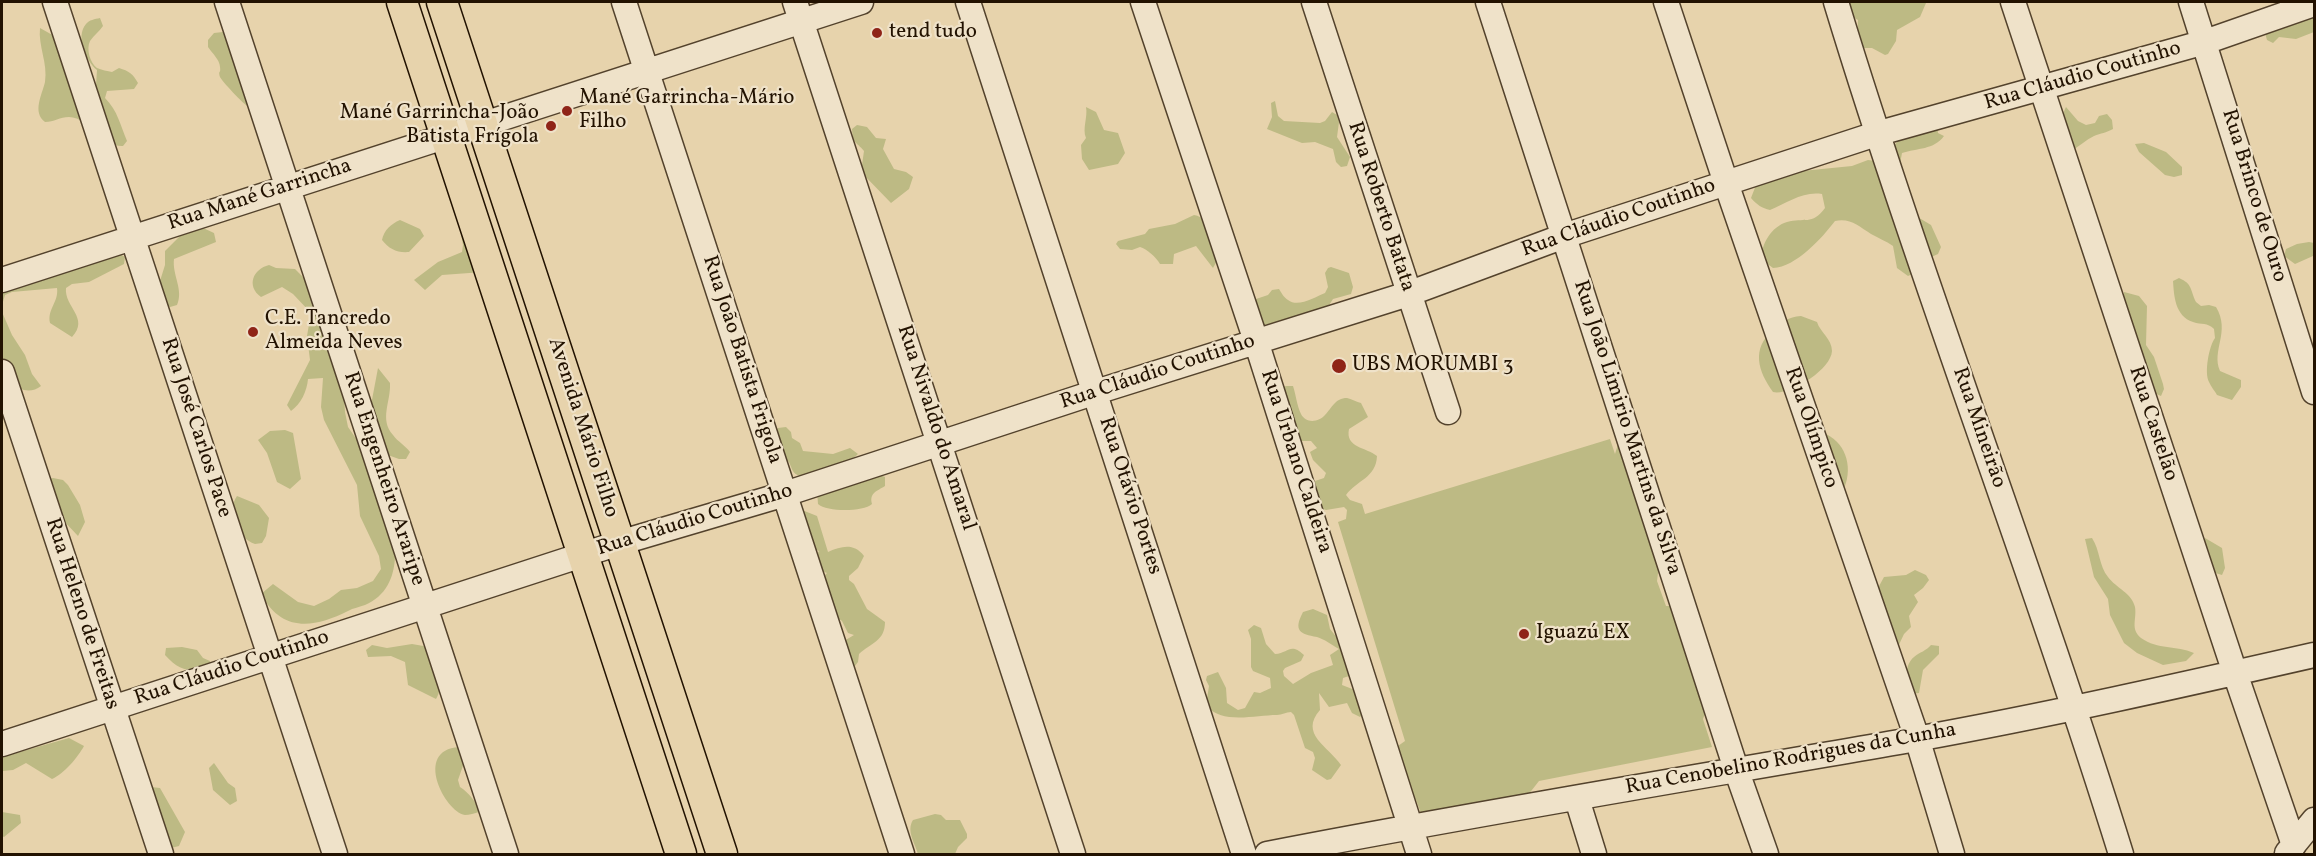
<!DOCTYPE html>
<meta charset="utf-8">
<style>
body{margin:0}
#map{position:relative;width:2316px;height:856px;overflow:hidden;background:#e7d3ac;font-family:Vollkorn,serif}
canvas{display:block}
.frame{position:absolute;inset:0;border:3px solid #221201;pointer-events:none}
</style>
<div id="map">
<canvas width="2316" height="856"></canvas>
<div class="frame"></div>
</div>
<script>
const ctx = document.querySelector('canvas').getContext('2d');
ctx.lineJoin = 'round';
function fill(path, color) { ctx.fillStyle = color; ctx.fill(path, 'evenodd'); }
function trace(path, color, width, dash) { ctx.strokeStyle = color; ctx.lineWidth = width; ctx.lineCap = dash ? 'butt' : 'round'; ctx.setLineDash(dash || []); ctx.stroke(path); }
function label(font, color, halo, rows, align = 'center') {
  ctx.font = font + ' Vollkorn,serif'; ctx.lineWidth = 4.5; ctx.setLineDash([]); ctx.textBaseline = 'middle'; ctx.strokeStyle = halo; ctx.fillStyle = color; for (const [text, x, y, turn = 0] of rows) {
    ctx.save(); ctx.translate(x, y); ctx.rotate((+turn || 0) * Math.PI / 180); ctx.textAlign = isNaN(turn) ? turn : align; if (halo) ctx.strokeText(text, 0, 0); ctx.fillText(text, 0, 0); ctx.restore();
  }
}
fill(new Path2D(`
 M1846 2H1925L1926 3 1920 17 1897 30 1896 41 1888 54 1885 55 1872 48H1862L1857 42 1858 20 1851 16Z
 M2280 2H2298L2307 20 2314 17V32L2296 39 2279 37 2273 43 2267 40 2265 33 2277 15Z
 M100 18 103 26C99 32 94 35 90 41 86 49 90 63 97 68 101 70 108 71 112 72L119 68C129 71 133 74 138 83L134 89 107 91 105 98C118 111 120 125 127 141L123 146C102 147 91 118 69 117 60 117 54 122 45 122 32 112 42 95 45 82 48 63 38 46 40 28L56 37 72 72 70 89 73 97 89 98 96 85 97 70C86 61 75 37 86 24 89 20 95 19 100 18Z
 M223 32 231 36 255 102 249 107C244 105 221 80 220 77 218 69 221 75 220 67 220 60 212 53 208 47V40L214 33Z
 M1275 101 1278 116 1284 121 1320 123 1325 121 1332 112 1337 115 1339 122 1337 137 1350 157 1347 166 1341 167 1336 162 1333 149 1315 142 1302 143 1267 129 1272 117 1271 103Z
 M1086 107 1096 112 1104 130 1118 133 1125 153 1118 164 1089 170 1082 159 1081 145 1086 138C1082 129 1088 117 1086 107Z
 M2066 107 2078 121 2086 125 2095 123 2099 116 2107 114 2112 120 2113 129C2106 133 2101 133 2094 136 2086 140 2079 146 2072 151 2067 138 2058 121 2066 107Z
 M857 125 867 127 876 138 886 139 883 149 894 169 906 172 913 177 909 189 891 203 861 172 864 151C856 141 853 145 852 129Z
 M1937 125 1938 133 1944 136C1934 150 1917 148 1902 153L1899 169 1911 213 1931 225 1941 247 1938 254C1925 258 1921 272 1908 276L1897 268 1893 246C1886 241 1878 238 1871 234 1858 226 1851 218 1835 221 1822 238 1796 267 1773 268L1761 259C1762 243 1771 227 1787 222 1804 217 1812 226 1825 208L1822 194C1803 191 1787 203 1770 210 1762 208 1757 205 1751 198L1756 185 1802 171 1852 166 1868 160 1876 161 1891 150 1900 138Z
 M2144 143 2166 152 2182 167V175L2174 177 2165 175 2139 152 2135 144Z
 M1194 215C1213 218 1214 244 1218 259L1213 268 1196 246 1174 254 1173 264H1160C1156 257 1147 249 1140 247L1132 250 1120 249 1116 244 1118 241 1145 234 1149 229 1175 224Z
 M400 220 420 229 424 236 409 252C397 253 389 249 382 240 384 230 391 224 400 220Z
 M201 227 214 233 216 242 174 259C172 275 184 290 177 305L170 307 164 304 160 281 165 265V251L180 236Z
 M466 230 483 272 442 275 425 290 414 280 438 262 462 252 463 245 461 234Z
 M2309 242 2314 243 2313 256 2295 264 2284 256 2286 249 2297 244Z
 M118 253 125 257 124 264 89 282 72 284 66 288C64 307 90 318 72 337L50 323C47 309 59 302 57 288L12 292 5 295 2 305V286Z
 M269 265 276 268 295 269 306 280 327 340 328 354 336 366 344 397 345 412 348 427 366 453 395 557C394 578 386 596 365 605 360 607 353 608 348 611 314 628 282 633 261 594L273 584 298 602 314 606 329 599 341 590 357 588 373 581 381 569 379 556 360 516 357 485 324 420 321 407 323 378 308 379C307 391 301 404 291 411L287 405 310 360 307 336 311 313 293 294 282 287 261 297C246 286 253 269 269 265Z
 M1331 267 1349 273 1353 287 1351 294 1333 299 1326 310 1256 327 1253 300 1268 295 1272 290 1279 289C1281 292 1284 298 1288 300 1298 308 1315 297 1325 293L1328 287 1325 273 1328 268Z
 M2179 278C2193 284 2190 290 2196 302L2201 306 2209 305 2216 307C2231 332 2211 350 2220 371L2241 380V387L2232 400 2217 395C2215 391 2211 387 2209 382 2204 373 2209 346 2215 338L2214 329C2207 322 2202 325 2193 322 2175 316 2174 296 2173 281Z
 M2124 292 2139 296 2147 306 2146 345 2154 357 2163 384 2164 389 2161 396 2154 393 2124 299Z
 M2 312 12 335 25 355 32 374 41 386C26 398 5 384 2 366 0 350 2 329 2 312Z
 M1801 316 1817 322C1820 332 1832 339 1832 351 1831 370 1789 396 1773 392 1758 371 1751 349 1773 330 1782 322 1788 317 1801 316Z
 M378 368 390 383C391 402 379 419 393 435 398 442 405 445 410 452L406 459H399L385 454 371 405Z
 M1287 386H1293C1296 395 1297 406 1301 414 1306 424 1319 422 1325 415 1332 408 1335 398 1347 398 1351 399 1357 402 1361 403L1368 417 1349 429C1345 448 1366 447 1377 456 1376 478 1357 480 1346 495L1350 500 1362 504 1365 514 1610 439 1615 454 1619 441 1660 557 1657 581 1666 606H1679L1708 705 1703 719 1712 747 1539 781 1528 795 1422 816 1416 800 1408 797 1397 801 1385 791C1383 764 1381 757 1405 741L1338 522 1346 519 1347 510 1344 507 1326 510 1317 507 1309 489 1315 481 1324 478 1326 473 1313 460 1310 452 1317 448 1311 441H1292L1279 387Z
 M786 427 791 432 792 438 800 443 803 451 833 454 850 448 858 454C850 463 813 479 800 476 792 474 792 468 789 462L782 459 774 433 778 428Z
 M285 430 293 433 301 479 290 489 277 482 267 453 258 440 270 431Z
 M1826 434C1848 445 1853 470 1843 491L1818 437Z
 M880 475 885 477V486C877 491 869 493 872 504 863 512 827 512 818 504L817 490Z
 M53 478 63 480 68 485 80 505 85 522 78 536 62 519 45 480Z
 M237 496 259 505 269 518 266 536 262 543 255 544C238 539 226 511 237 496Z
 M802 510 817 516 828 552C842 546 854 543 864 556L858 568 849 576V580L854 584 867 609 885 622C885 641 871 643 859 654L858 662 851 671 844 641 854 635 848 633 842 621 835 616 831 606 833 602 829 598 824 576 827 573 817 569 816 556 819 551 814 549Z
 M2092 538C2100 550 2099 566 2108 577 2116 588 2132 593 2135 607 2137 619 2130 629 2141 638 2158 650 2176 645 2194 653L2186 661 2163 665 2137 653 2124 643 2110 615 2108 599 2094 577 2085 539Z
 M2205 538 2222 548 2225 568 2222 575 2212 572 2204 546Z
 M1915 570 1926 575 1929 580 1923 588 1914 595 1918 602 1909 616 1911 627 1904 634 1896 651 1878 588 1884 577 1906 575Z
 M1313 609 1327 615 1330 629 1350 654 1349 676 1343 678 1342 685 1360 692 1364 713 1360 717 1352 713 1347 703 1329 707 1319 693 1320 710C1299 734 1328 746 1341 765L1331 779 1327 780 1312 770 1315 758 1313 752 1305 748 1294 715 1291 712C1286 712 1282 715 1277 715 1255 715 1221 725 1206 705L1209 686 1206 680 1207 676 1218 672 1226 688 1227 703 1238 710 1245 708 1254 692 1260 693 1271 688 1270 678 1253 671 1251 667V639L1248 630 1254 625 1261 628 1266 644 1275 654C1289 653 1290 642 1304 655L1301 661 1285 668 1283 671 1284 676 1293 684 1311 673 1333 665 1330 655 1339 649C1332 645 1324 639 1317 637 1300 634 1293 631 1303 612Z
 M412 644 429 647C434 662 446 685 436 699L408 685 405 662 391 656 368 657 366 650 372 645 387 648Z
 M1931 645 1939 646V654L1923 670 1919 693 1911 694C1905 683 1904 665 1914 657 1920 652 1926 651 1931 645Z
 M182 647 197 650 203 658 210 661 212 669C191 672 180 672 165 655L166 648Z
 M69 738 84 746C78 757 64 774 52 779L26 763 13 770 2 771V757Z
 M459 747 465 760 458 780 460 787C469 793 476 801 479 812 475 813 469 815 465 815 445 812 413 750 459 747Z
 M214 763 228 783 235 788 237 801 230 805 213 790 209 768Z
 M151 787 160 788 185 832 179 846 171 848Z
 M2 812 20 815 21 823 4 837 2 836Z
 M935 814 941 815 946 820H960L967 834V838L958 847 955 854H918C915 843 906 831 913 820Z`), '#bdba84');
const minor = new Path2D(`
 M55 2 335 854
 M227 2 506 854
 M624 2 902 854
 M795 2 1073 854
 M968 2 1244 854
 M1143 2 1256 341 1419 854
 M1314 2 1448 412
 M1488 2 1736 769 1766 854
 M1666 2 1726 183 1917 738 1952 854
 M1836 2C1923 288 2032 568 2121 854
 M2013 2 2235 673 2294 845
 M2191 2 2314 392
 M2 280 861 2
 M2 372 161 854
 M2 744 619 543 785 494 1096 392 1408 294 1564 236 1876 134 2205 42 2314 4
 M1577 799 1594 854
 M2287 853 2314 820
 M1267 854C1482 812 1699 777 1916 739 2049 715 2182 685 2314 655`);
const major = new Path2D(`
 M402 2 681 854
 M442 2 722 854`);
trace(minor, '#53422c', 27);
trace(major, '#221201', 33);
trace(minor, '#efe2c9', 24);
trace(major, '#e7d3ac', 30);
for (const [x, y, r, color] of [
 [877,33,6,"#8f2418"],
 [567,111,6,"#8f2418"],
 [551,126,6,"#8f2418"],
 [253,332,6,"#8f2418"],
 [1339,366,8,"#8f2418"],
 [1524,634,6,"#8f2418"]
]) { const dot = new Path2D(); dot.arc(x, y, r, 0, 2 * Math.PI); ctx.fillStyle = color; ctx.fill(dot); trace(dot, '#efe2c9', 2); }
label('21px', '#221201', '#efe2c9', [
 ["tend tudo",889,33],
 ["Mané Garrincha-Mário",579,99],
 ["Filho",579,123],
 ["Mané Garrincha-João",539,114,"right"],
 ["Batista Frígola",539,138,"right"],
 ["C.E. Tancredo",265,320],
 ["Almeida Neves",265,344],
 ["UBS MORUMBI 3",1352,366],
 ["Iguazú EX",1536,634]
], 'left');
label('21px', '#221201', '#efe2c9', [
 ["Rua Cláudio Coutinho",2083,77,-16],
 ["Rua Mané Garrincha",260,196,-18],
 ["Rua Brinco de Ouro",2253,196,73],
 ["Rua Roberto Batata",1380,207,72],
 ["Rua Cláudio Coutinho",1619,219,-19],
 ["Rua João Batista Frigola",741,360,72],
 ["Rua Cláudio Coutinho",1158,373,-18],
 ["Rua Castelão",2152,424,72],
 ["Rua José Carlos Pace",195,428,72],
 ["Avenida Mário Filho",582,428,72],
 ["Rua Nivaldo do Amaral",935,428,72],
 ["Rua João Limirio Martins da Silva",1626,428,72],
 ["Rua Olímpico",1810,428,71],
 ["Rua Mineirão",1978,428,71],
 ["Rua Urbano Caldeira",1295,462,72],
 ["Rua Engenheiro Araripe",383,479,72],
 ["Rua Otávio Portes",1129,496,72],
 ["Rua Cláudio Coutinho",695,521,-17],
 ["Rua Heleno de Freitas",81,614,72],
 ["Rua Cláudio Coutinho",232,669,-18],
 ["Rua Cenobelino Rodrigues da Cunha",1791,760,-10]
]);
</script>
